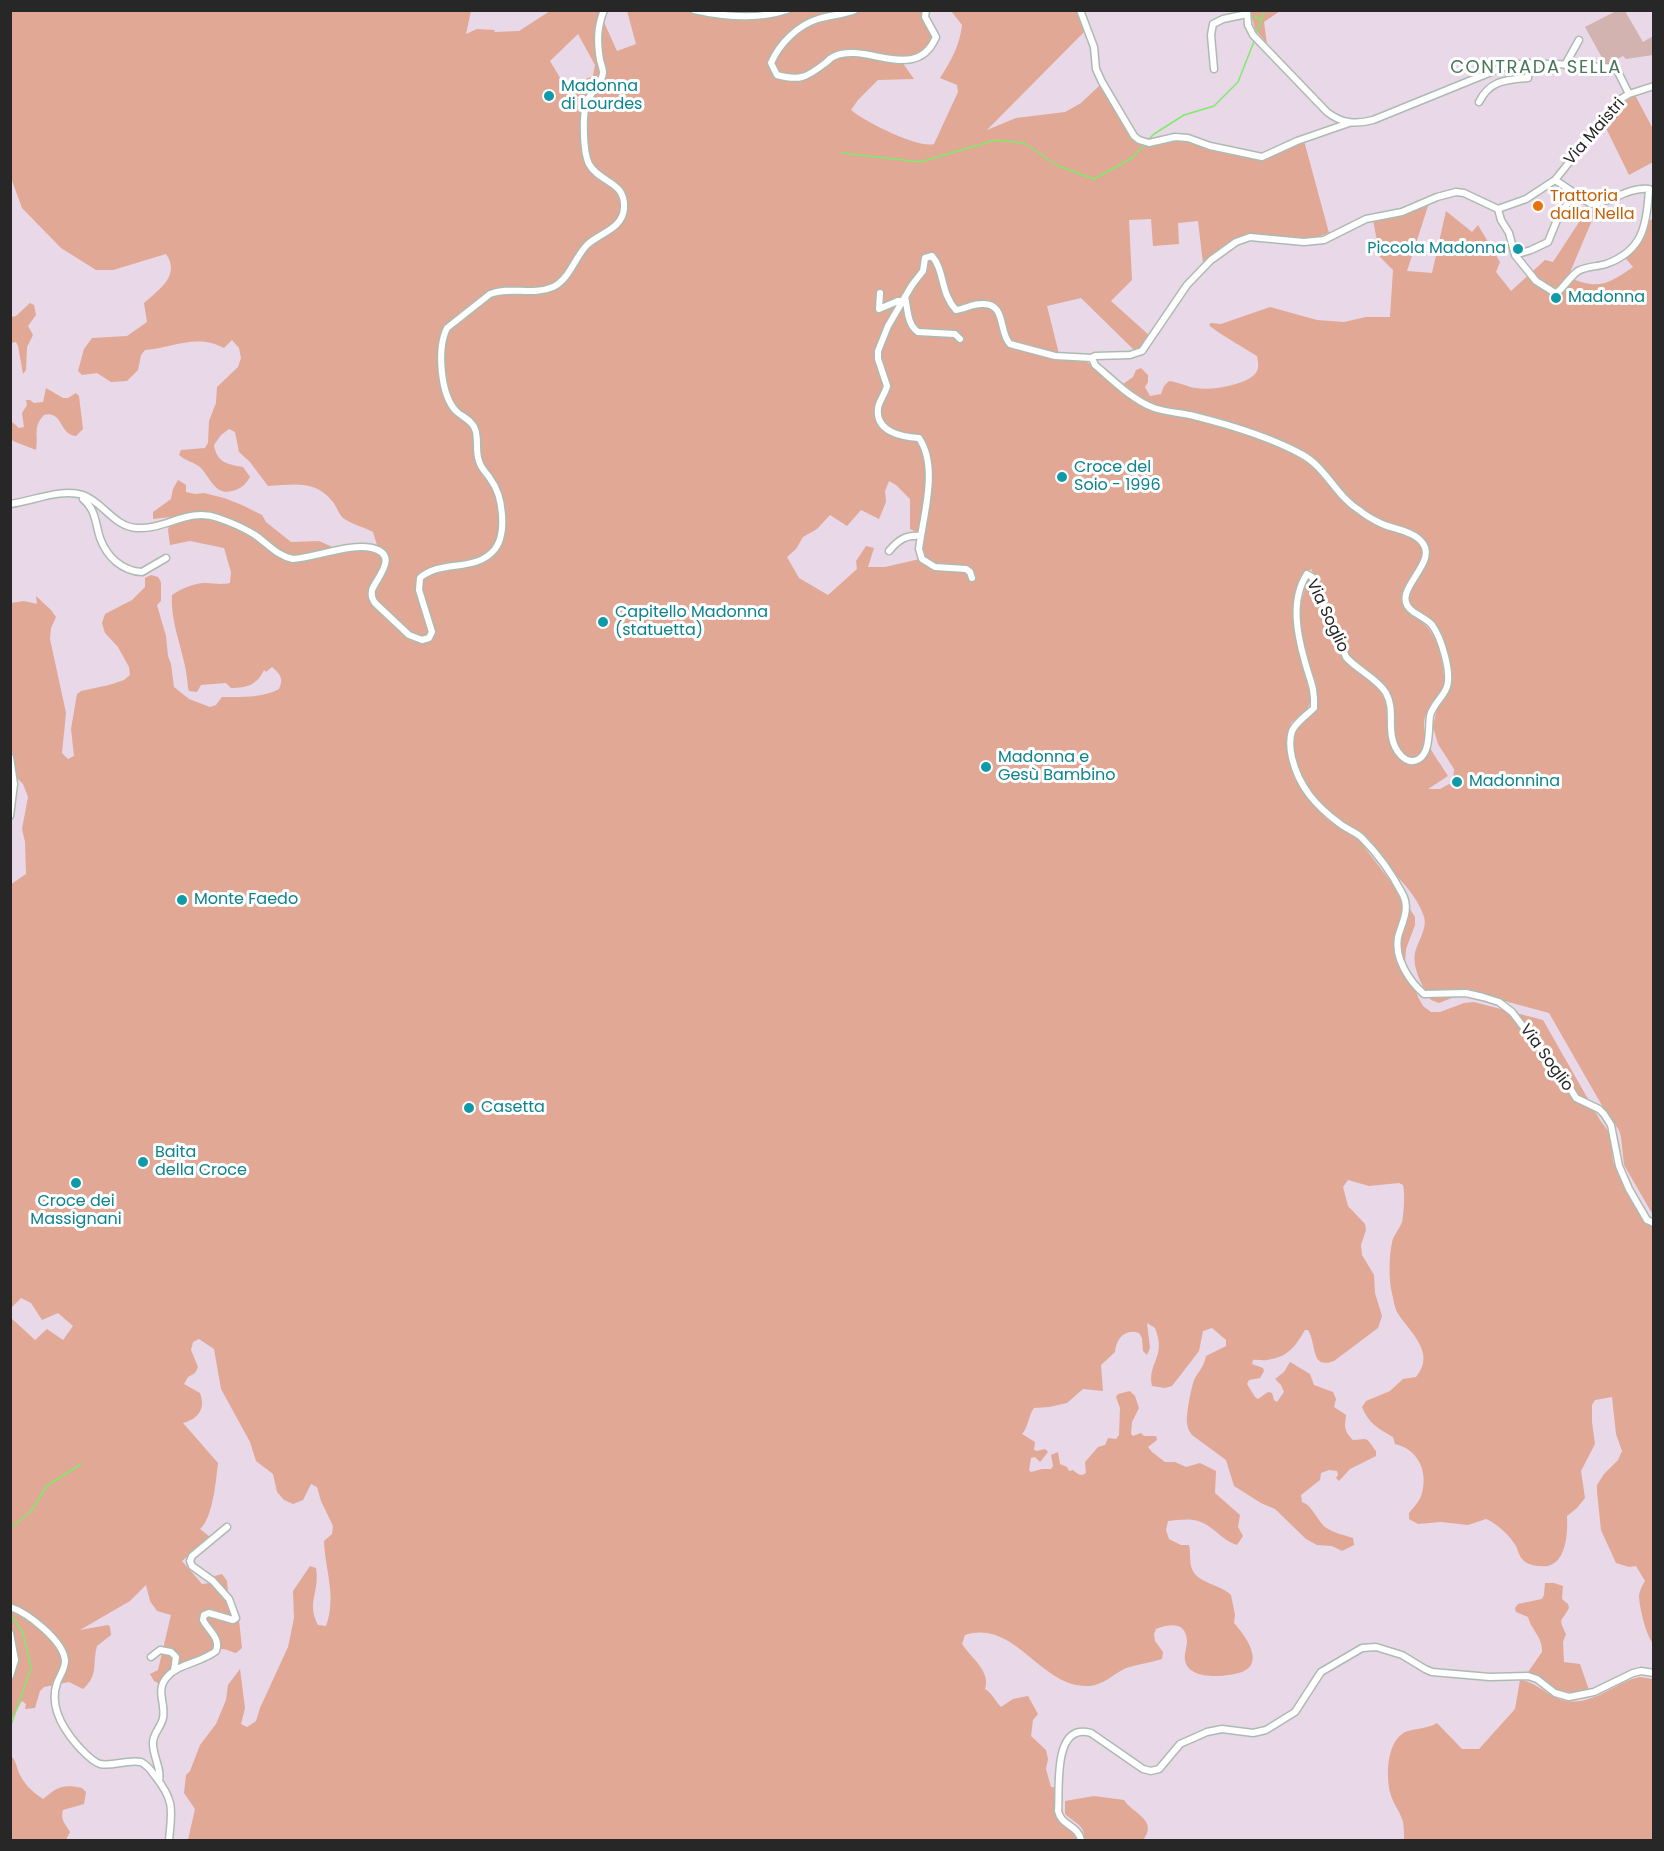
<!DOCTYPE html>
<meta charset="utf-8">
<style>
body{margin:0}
#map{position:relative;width:1664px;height:1851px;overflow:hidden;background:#e9d8e7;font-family:Poppins,sans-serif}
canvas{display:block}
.frame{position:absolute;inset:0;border:12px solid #272727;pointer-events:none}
</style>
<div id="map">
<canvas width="1664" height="1851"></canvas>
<div class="frame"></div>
</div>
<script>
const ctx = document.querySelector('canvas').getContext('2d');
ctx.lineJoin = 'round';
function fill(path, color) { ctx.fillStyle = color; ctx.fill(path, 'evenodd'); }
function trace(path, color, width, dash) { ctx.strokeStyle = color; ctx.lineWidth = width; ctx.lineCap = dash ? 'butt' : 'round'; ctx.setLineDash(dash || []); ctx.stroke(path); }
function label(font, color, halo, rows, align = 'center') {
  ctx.font = font + ' Poppins,sans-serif'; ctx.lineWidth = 6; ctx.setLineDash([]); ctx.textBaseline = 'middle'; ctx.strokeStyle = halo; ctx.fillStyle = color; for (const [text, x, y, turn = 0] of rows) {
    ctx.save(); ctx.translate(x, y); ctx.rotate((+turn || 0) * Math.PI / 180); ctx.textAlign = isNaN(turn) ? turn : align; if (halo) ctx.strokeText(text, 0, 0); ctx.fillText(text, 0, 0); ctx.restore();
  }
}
fill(new Path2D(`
 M11 11H471L466 34 477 29 495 30 494 32 519 31 550 11H599L617 51 636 44 627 11H925L934 33 930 49 902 62 914 79 878 80 858 100 851 110C864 121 918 149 934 144L958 92 957 85 940 78C951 61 960 45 962 25L951 11H1077L1085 31 987 130 1016 118 1065 112 1081 103 1101 84 1133 138 1145 144 1172 138 1262 155 1303 137 1329 233 1311 239 1248 234C1231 237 1217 252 1203 263L1198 221 1178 223 1179 244 1153 246 1151 219 1129 220 1132 280 1111 301 1150 336 1141 347 1134 350 1081 298 1047 306 1060 358C1069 359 1083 359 1090 364 1106 375 1123 396 1140 403 1195 423 1258 427 1307 461 1330 477 1340 503 1365 517 1378 524 1420 535 1423 549 1427 567 1402 581 1402 598 1403 612 1420 618 1428 628 1433 634 1438 645 1440 653 1442 663 1446 678 1443 688 1438 704 1423 707 1424 728 1426 747 1439 761 1448 776L1428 789H1440L1453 782 1454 769 1438 744 1433 727 1437 708 1450 690 1452 671 1440 635 1433 622 1409 604V592L1429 556 1428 546 1422 538 1378 520 1355 505 1342 493 1322 468 1307 454 1283 441 1205 416 1157 405 1142 398 1123 384 1133 377 1136 370 1141 368 1148 375V382L1145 387 1150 396 1161 394 1164 386 1169 381C1179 382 1187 387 1196 388 1210 391 1245 385 1255 374 1260 368 1258 363 1257 356 1249 351 1213 330 1209 325L1211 323 1221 324 1270 307 1317 320 1344 322 1366 317H1390L1393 270 1380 257 1373 220 1402 215 1429 203 1407 271 1432 273 1446 211 1472 232 1478 225 1500 262 1496 272 1511 291 1545 260 1553 262 1589 207 1596 211 1568 277C1598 290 1607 285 1633 267L1621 253 1637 237 1643 222 1653 219V1215L1624 1165 1621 1137 1619 1130 1608 1116 1549 1013 1475 993 1462 994 1439 1003 1431 1000C1423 988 1412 968 1415 953 1418 940 1429 927 1423 914 1416 895 1401 881 1388 866 1381 857 1374 845 1365 838 1355 829 1342 822 1332 814 1314 800 1297 772 1293 749 1289 718 1321 723 1317 689 1316 680 1311 671 1308 663 1298 631 1296 610 1309 578L1345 661 1375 684 1346 653 1325 598 1311 569 1301 577 1294 606 1313 697 1306 711 1291 723 1286 738 1289 759 1295 780 1316 808 1328 820 1359 840 1403 898 1415 917V925L1406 949 1405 963 1418 997 1423 1006 1431 1012H1440L1464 1003 1474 1002 1543 1020 1600 1120 1611 1135 1613 1161 1621 1181 1646 1221 1653 1227V1643C1646 1636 1639 1606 1639 1595 1640 1590 1642 1586 1645 1581L1636 1566 1629 1567 1616 1563 1601 1530 1597 1492V1485L1604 1474 1618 1460 1622 1451 1616 1434 1612 1397 1595 1400 1592 1405V1422L1595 1444 1581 1471 1585 1498 1577 1508 1567 1516C1568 1534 1566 1570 1540 1566 1534 1566 1527 1564 1523 1560 1518 1555 1518 1548 1514 1543 1508 1534 1496 1523 1486 1519L1468 1525 1441 1522 1418 1524 1409 1519V1513C1414 1507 1420 1501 1422 1493 1428 1471 1418 1449 1395 1444L1393 1437C1379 1429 1368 1423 1362 1407L1366 1401 1390 1391 1403 1379 1416 1377C1437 1352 1409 1332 1397 1312 1394 1306 1393 1296 1391 1289 1389 1278 1389 1254 1392 1243 1393 1235 1400 1229 1402 1222 1404 1213 1405 1193 1403 1185L1399 1183 1369 1186 1348 1180 1343 1187 1348 1206 1365 1224 1366 1230 1361 1245 1362 1255 1374 1275 1375 1293 1382 1316 1378 1328 1334 1361C1310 1370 1317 1344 1308 1330H1305C1295 1347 1288 1357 1267 1360 1262 1361 1258 1359 1253 1360L1252 1364 1263 1368 1264 1371 1260 1378 1249 1380 1247 1384 1255 1397 1258 1399 1268 1392 1272 1393 1274 1400 1277 1402 1284 1392 1281 1385 1275 1379 1284 1372 1290 1362 1310 1374 1314 1385 1333 1392 1336 1399 1334 1407 1346 1415C1345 1426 1343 1430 1353 1440 1365 1440 1365 1435 1373 1447 1377 1454 1376 1447 1376 1456L1350 1469 1339 1481 1336 1478 1338 1475 1337 1471 1329 1470 1321 1473 1320 1480 1301 1495 1302 1502C1312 1505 1317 1520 1325 1527 1333 1533 1344 1535 1353 1538L1354 1545 1342 1551 1332 1546 1317 1545 1306 1539 1275 1509 1261 1503 1234 1486 1226 1460 1192 1435C1189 1431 1187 1427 1187 1422 1186 1414 1192 1383 1195 1378 1200 1370 1204 1366 1206 1356L1226 1346V1340L1212 1328 1203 1331 1199 1351 1172 1386 1165 1388 1152 1386C1147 1362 1167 1358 1155 1328L1147 1323 1150 1348 1147 1355 1143 1351 1142 1338 1139 1333C1125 1328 1116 1339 1115 1352L1101 1365 1103 1391 1083 1389 1067 1403 1049 1407 1034 1408C1028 1416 1029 1426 1022 1434L1035 1442 1034 1450 1037 1451 1045 1449 1048 1452 1040 1462 1035 1457 1031 1458 1029 1470 1031 1472 1042 1469H1051L1053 1466 1051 1455 1058 1452 1060 1464 1067 1467 1069 1471 1073 1470C1078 1474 1080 1477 1086 1473L1085 1462 1098 1447 1105 1445 1108 1438 1116 1439 1119 1435 1120 1408 1116 1397 1118 1394 1130 1391 1135 1396 1139 1408 1132 1422 1131 1434 1133 1436 1141 1433 1144 1436H1156L1157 1440 1148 1447 1152 1452 1165 1462H1175L1186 1467 1200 1463 1216 1471 1215 1493 1240 1515 1238 1527 1243 1536 1237 1545C1223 1541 1215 1528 1201 1522 1190 1518 1179 1520 1168 1521L1166 1530 1169 1539 1181 1545H1189C1191 1553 1189 1561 1192 1569 1197 1583 1220 1584 1231 1595L1235 1615 1234 1623C1244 1634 1266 1663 1242 1672 1227 1677 1188 1681 1185 1660 1184 1654 1187 1647 1187 1641 1186 1621 1169 1624 1156 1629L1154 1634 1155 1641 1163 1652 1162 1659C1150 1663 1138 1664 1126 1668 1113 1674 1104 1685 1089 1686 1041 1689 1016 1619 965 1635L962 1644C971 1658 991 1671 985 1689 992 1693 996 1702 1001 1707L1013 1699 1028 1696 1038 1714 1033 1720 1031 1736 1046 1750 1048 1759 1046 1769 1051 1787H1057V1813L1076 1832V1840H188L195 1809 184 1793 186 1775 190 1771 200 1745 216 1724 226 1700 228 1685 240 1669 245 1708 241 1724 247 1727 256 1721 260 1708 288 1647 294 1618 293 1591 310 1566 316 1568C320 1593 306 1602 318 1625L326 1626C337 1597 325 1570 324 1541L332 1534 333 1526 321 1501 317 1487 311 1484 303 1500 293 1504 284 1500 277 1492 273 1474 256 1461 250 1442 221 1389 214 1349 199 1339 193 1342 191 1350 198 1367 195 1373 188 1377 184 1384 200 1393C206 1409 198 1419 183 1423L218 1463C216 1480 213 1518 200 1529L210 1537 182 1561 202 1584 210 1583 215 1576 222 1574 227 1581 229 1604 239 1620 242 1648 236 1653C231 1652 227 1649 222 1649 206 1649 173 1674 162 1685L154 1681 150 1674 158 1670 171 1615 157 1611 150 1601 146 1585 130 1601 80 1630 108 1625 110 1627 111 1635 97 1646C92 1664 99 1675 83 1689L69 1682 44 1687 40 1691 35 1708 25 1709 26 1704 22 1701 11 1720 10 1317 35 1340 47 1329 63 1340 73 1326 58 1313 42 1320 31 1303 21 1298 11 1308 10 885 26 874 25 842 22 829 28 797 23 784 15 776 11 741V603L24 601 37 604 36 596 51 610 56 617 51 628 50 639 66 713 62 753 68 759 74 756 71 729 77 694 81 691 109 685 124 680 130 675 129 667 118 647 105 633 102 623 105 614 132 600 145 587V578L151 575 158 577 161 582V601L157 605 166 636 168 656 171 664 174 687 189 699 210 707 216 705 222 697C241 697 263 698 279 689 284 678 280 674 272 667L266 672 264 670C257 685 247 688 231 688L226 683 201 685 197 692 189 691 188 688C187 657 170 626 172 595 181 589 194 583 205 583 214 583 220 585 230 583L231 572 224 548 190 541 170 545 168 530 171 517 153 519V512L171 499 173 489 178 480 186 485V492L195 494 204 493 224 498 242 505 262 515 266 522 291 542 319 541 337 549 377 545 373 532C364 527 351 524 343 518 338 513 337 507 333 502 315 479 293 485 268 486L250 462 239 452 235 432 229 429 221 435 214 445C217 463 227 464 243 467L250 477C245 485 241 489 232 491 215 496 210 477 200 467 193 462 186 461 179 455L181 450 205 448 208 443 209 421 216 403 217 387 238 367 241 358 239 348 232 340 224 348C197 333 172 348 145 350L141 355 138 370 127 381 111 382 97 373 82 375 78 371 84 349 92 338 127 336 147 322 144 303C159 290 181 275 166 254L113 270H96L61 248 22 208 11 178ZM578 34 595 65 593 76 569 86 562 81 550 61ZM889 481 896 485 910 499V529L923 535 920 559 885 567H868L874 548 866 546 856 561 857 569 828 595 799 578 787 557 796 549 803 537 817 529 830 515 847 526 861 510 879 519 886 502 885 491Z
 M1250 11H1280L1264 22 1267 44 1255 29Z
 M1635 95 1653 129V162L1629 175 1604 124 1620 105Z
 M30 303 34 305 36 315 28 326 33 335 27 347 26 370 23 374 18 346 16 342 11 343V317L16 316Z
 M46 388 63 398H68L76 393 79 396 83 429 76 436C59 435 63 410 44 415 32 428 39 435 36 450L13 441 11 437V421L19 428 24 427 22 413 27 405 26 400H30L34 403 43 402Z
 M1545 1583H1554L1563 1586 1562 1599 1568 1604 1569 1608C1561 1623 1558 1617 1566 1634L1563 1642 1564 1662 1580 1664 1589 1690C1561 1696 1550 1689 1526 1675L1542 1652C1543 1637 1531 1630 1528 1617L1516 1612 1515 1608 1518 1604 1542 1599 1544 1595Z
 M1640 1677 1653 1679V1840H1404C1404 1834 1404 1828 1403 1822 1400 1811 1392 1802 1390 1792 1386 1775 1387 1745 1402 1734 1409 1728 1426 1730 1437 1723L1462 1749H1479L1515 1709 1520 1680C1537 1682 1547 1696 1563 1700 1591 1708 1615 1682 1640 1677Z
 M10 1755C16 1760 16 1765 19 1773 24 1784 32 1792 43 1799 58 1787 62 1784 82 1788L86 1792 84 1804 63 1810C60 1820 65 1823 70 1832L66 1840H11Z
 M1094 1796 1124 1800C1132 1813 1159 1820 1143 1840H1084C1086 1825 1074 1823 1065 1814V1801Z`), '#e0a895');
fill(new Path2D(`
 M1616 11H1625L1643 42 1653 36V55L1626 59 1623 56 1606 65 1585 27Z`), '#d3b3b0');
trace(new Path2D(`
 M1254 16 1261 20
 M1256 34 1265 10
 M1149 139 1154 134 1184 115 1214 106 1238 82 1255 39
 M842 153 920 162 996 140 1024 143 1058 166 1094 179 1132 158 1144 145
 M10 1529 31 1511 47 1486 81 1464
 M10 1614 23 1633 31 1668 10 1728`), '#7eeb6c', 1.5);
const minor = new Path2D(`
 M694 10C725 17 757 20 787 10
 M855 10C843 15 830 15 818 19 798 25 779 44 771 63L777 75C799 81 806 78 824 64 827 62 831 57 835 56 866 42 916 84 936 37L925 17 926 10
 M1080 10 1094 47 1096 69 1102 82 1134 136 1139 140 1149 143 1175 137 1188 138 1210 146 1262 157 1297 141 1349 123
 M1247 10 1248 25 1253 35 1327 112C1341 123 1355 125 1373 120L1511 64H1556L1616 68 1629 94
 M1565 65 1579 40
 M1214 69 1211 35 1213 24 1223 19 1247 14
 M1654 86 1629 94 1619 100 1555 180 1526 199 1498 209 1464 193 1456 192 1437 197 1402 212 1366 219 1324 240 1304 242 1250 237 1236 242 1211 260 1187 285 1142 351 1130 355 1095 356 1092 358 1095 365C1113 380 1132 400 1154 408 1166 412 1181 413 1194 416 1230 425 1268 436 1301 454 1326 467 1336 496 1359 510 1365 515 1372 519 1378 522 1391 529 1410 530 1420 540 1443 561 1390 590 1410 609 1416 615 1426 618 1432 625 1441 637 1453 675 1446 689 1442 698 1432 706 1430 716 1428 729 1431 751 1419 759 1405 767 1394 749 1392 737 1389 722 1394 708 1386 693 1377 678 1357 670 1346 657L1312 577 1307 574C1290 600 1297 634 1305 662 1310 681 1315 687 1314 708 1307 715 1296 722 1292 731 1289 740 1290 749 1292 758 1299 787 1316 806 1339 823 1346 829 1356 832 1362 838 1377 853 1392 874 1402 893 1411 909 1402 922 1398 937 1394 958 1409 981 1424 994L1466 993 1483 997 1499 1002 1512 1012 1544 1054 1556 1065 1576 1098 1599 1109 1604 1114 1611 1125 1619 1166 1629 1189 1647 1220 1654 1223
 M1479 102C1490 80 1506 80 1528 78L1529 63
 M1498 209 1501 220 1509 233 1515 255 1536 281 1555 293 1559 291C1565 285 1571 276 1578 271 1587 266 1597 267 1606 264 1643 251 1647 225 1649 189 1627 187 1612 203 1591 204L1555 180
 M1515 255 1531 250 1548 242 1559 215 1575 194
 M880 293 879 309 898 301H903
 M905 297C908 310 907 324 918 332L955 334 960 339
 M83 499C96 510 95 522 100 538 107 557 122 571 142 572L166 558
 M10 504C33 501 61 488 83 495 103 502 114 527 137 528 165 530 189 507 218 518 230 522 244 528 255 535 268 544 277 556 293 559 317 557 350 543 372 548 400 555 377 577 372 590 371 595 372 599 375 603L409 635 422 640 429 638 432 632 419 590 420 578C441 559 476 573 495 549 507 533 503 496 491 480 487 473 481 469 479 461 475 451 479 439 475 429 473 421 461 416 456 411 440 394 437 348 447 328L490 294C509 286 533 296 553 287 569 280 575 257 587 245 599 233 623 229 624 208 626 181 599 183 589 164 583 152 582 114 587 101 591 92 602 84 603 73 603 69 601 64 600 60 597 42 597 27 604 10
 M889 551C899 539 906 535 921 536
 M972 578 970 572 966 569 935 567 922 559 919 549C923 516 939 467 919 438 902 437 875 432 878 408 879 401 885 394 887 386L878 359V351L888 326 912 285 923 271 925 258 932 256C945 271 940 293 956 310 965 309 972 304 981 304 1007 302 998 332 1010 344L1055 356 1092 358
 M10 757 14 784 10 816
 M10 1607C28 1613 64 1641 65 1661 65 1669 60 1675 57 1683 49 1706 63 1729 78 1746 84 1752 91 1761 100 1764 113 1767 127 1759 141 1762 147 1765 151 1770 155 1776 175 1801 172 1810 169 1840
 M10 1633 15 1660 10 1676
 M151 1657 160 1650 171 1652 176 1657 174 1671
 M159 1781C162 1769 153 1757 153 1744 152 1734 161 1728 163 1718 166 1704 155 1690 167 1677 179 1663 201 1663 216 1651 221 1638 208 1630 203 1620L204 1615 209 1613 233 1620 236 1618 229 1599 213 1581 192 1566 190 1561 192 1556 227 1527
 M1081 1840C1078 1825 1061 1826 1058 1811 1060 1789 1052 1722 1091 1733L1143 1769 1151 1771 1159 1769 1180 1744 1207 1732 1222 1729 1253 1733 1266 1730 1295 1712 1321 1672 1362 1648 1376 1647 1402 1655 1425 1669 1432 1672 1490 1677 1528 1676 1537 1679 1555 1693 1569 1697 1594 1692 1633 1673 1641 1671 1654 1673`);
trace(minor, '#acbbb2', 9);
trace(minor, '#fff', 6);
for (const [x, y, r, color] of [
 [549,96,6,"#0f9aa8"],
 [1538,206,6,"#e8710a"],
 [1518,249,6,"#0f9aa8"],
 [1556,298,6,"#0f9aa8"],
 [1062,477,6,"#0f9aa8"],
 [603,622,6,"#0f9aa8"],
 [986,767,6,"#0f9aa8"],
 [1457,782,6,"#0f9aa8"],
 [182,900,6,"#0f9aa8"],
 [469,1108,6,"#0f9aa8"],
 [143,1162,6,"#0f9aa8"],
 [76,1183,6,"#0f9aa8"]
]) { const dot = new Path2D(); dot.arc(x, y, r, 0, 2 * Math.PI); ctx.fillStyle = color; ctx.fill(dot); trace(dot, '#fff', 2); }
label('16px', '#0d838f', '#fff', [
 ["Madonna",561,87],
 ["di Lourdes",561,105],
 ["Piccola Madonna",1506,249,"right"],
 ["Madonna",1568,298],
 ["Croce del",1074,468],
 ["Soio - 1996",1074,486],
 ["Capitello Madonna",615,613],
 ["(statuetta)",615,631],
 ["Madonna e",998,758],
 ["Gesù Bambino",998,776],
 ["Madonnina",1469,782],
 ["Monte Faedo",194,900],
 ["Casetta",481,1108],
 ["Baita",155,1153],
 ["della Croce",155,1171],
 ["Croce dei",76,1202,"center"],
 ["Massignani",76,1220,"center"]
], 'left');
label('16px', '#272727', '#fff', [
 ["Via Maistri",1595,132,-49],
 ["Via Soglio",1327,616,65],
 ["Via Soglio",1546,1058,54]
]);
label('16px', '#c56008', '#fff', [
 ["Trattoria",1550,197],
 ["dalla Nella",1550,215]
], 'left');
ctx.letterSpacing = '1.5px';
label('18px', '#49765b', '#fff', [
 ["CONTRADA SELLA",1536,68]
]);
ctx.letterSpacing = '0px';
</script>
